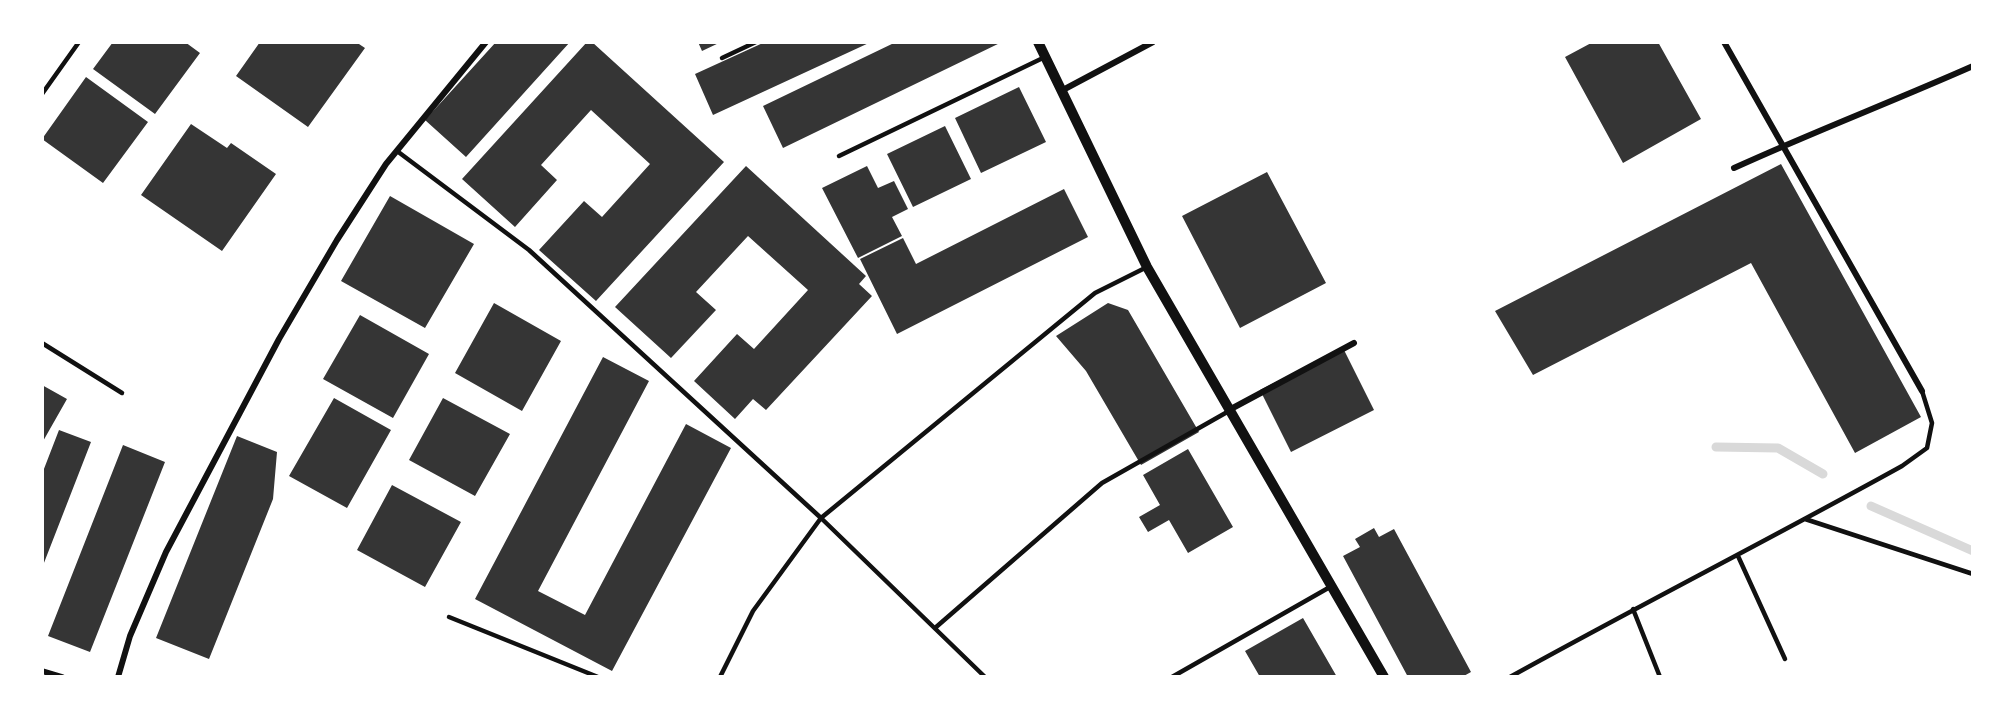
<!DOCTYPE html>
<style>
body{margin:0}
#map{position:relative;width:2015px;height:719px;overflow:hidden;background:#fff;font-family:"Alegreya Sans",sans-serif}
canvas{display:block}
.frame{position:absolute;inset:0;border:44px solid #fff;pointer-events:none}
</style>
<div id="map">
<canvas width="2015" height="719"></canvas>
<div class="frame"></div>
</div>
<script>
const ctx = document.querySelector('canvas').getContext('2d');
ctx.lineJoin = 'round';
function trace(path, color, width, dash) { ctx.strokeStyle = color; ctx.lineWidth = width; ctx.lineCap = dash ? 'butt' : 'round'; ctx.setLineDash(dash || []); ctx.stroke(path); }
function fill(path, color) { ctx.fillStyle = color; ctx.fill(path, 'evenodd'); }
trace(new Path2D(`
 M1716 447 1778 448 1823 474
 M1871 506 1973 551`), '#d9d9d9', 9);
fill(new Path2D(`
 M113 42H185L200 53 155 114 93 69Z
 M260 42H356L365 48 308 127 236 76Z
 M496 42H570L466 157 425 120Z
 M587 42H592L724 162 596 301 539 250 584 201 602 217 650 164 591 110 541 165 557 180 515 227 462 179Z
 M698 42H721L702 51Z
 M765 42H871L713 115 695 74Z
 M896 42H1002L783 148 763 106Z
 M1593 42H1658L1701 119 1623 163 1565 57Z
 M86 77 148 122 103 183 42 139Z
 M1019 87 1046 142 981 173 955 118Z
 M191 124 227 148 231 143 276 174 222 251 141 195Z
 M945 126 971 179 913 207 887 154Z
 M1781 164 1921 417 1855 453 1751 263 1533 375 1495 311Z
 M746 166 866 276 859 284 872 296 766 410 753 399 735 419 694 381 737 334 754 349 808 290 748 236 696 292 716 310 671 358 615 307Z
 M867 166 878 188 894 181 908 209 892 217 902 236 858 258 822 188Z
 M1267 172 1326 283 1240 328 1182 216Z
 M1064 189 1088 237 897 334 860 259 903 238 916 264Z
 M390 196 474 244 425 328 341 281Z
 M494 303 561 341 522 411 455 373Z
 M1108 303 1128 310 1199 432 1141 465 1086 371 1056 336Z
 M360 315 429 354 393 418 323 379Z
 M1343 348 1374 410 1291 452 1260 390Z
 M603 357 649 381 538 591 585 615 686 424 731 448 612 671 475 599Z
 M42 385 67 399 42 443Z
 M334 398 391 430 347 508 289 476Z
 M443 398 510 434 475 496 409 460Z
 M59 430 91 442 42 568V474Z
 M237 436 277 452 273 499 209 659 156 638Z
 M123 445 165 462 90 652 48 636Z
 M1188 449 1233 527 1188 553 1169 520 1148 532 1139 517 1160 505 1143 475Z
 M392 485 461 522 425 587 357 550Z
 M1374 528 1379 537 1394 529 1471 672 1462 677H1408L1343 556 1360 547 1355 539Z
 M1303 618 1337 677H1260L1245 651Z`), '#353535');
trace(new Path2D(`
 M722 58 756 42
 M42 94 79 42
 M397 151 529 250 821 518 985 677
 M839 156 1045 57
 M42 343 122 393
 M1805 519 1973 574
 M1738 556 1785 659
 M1633 609 1660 677
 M449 617 598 677
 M935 628 1102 483 1229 411
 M720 677 753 611 821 518 1095 293 1147 267
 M1172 677 1330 587
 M1510 677C1640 605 1772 538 1902 466L1927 448 1932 423 1922 391`), '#111', 4.5);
trace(new Path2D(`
 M1724 42 1922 391
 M1061 91 1153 42
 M1734 168C1813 132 1894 101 1973 66
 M1229 410 1354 343
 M42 671 62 677
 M118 677 130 636 166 552 279 339 337 240 386 164 486 42`), '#111', 6);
trace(new Path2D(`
 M1038 42 1147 267 1384 677`), '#111', 10);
</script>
